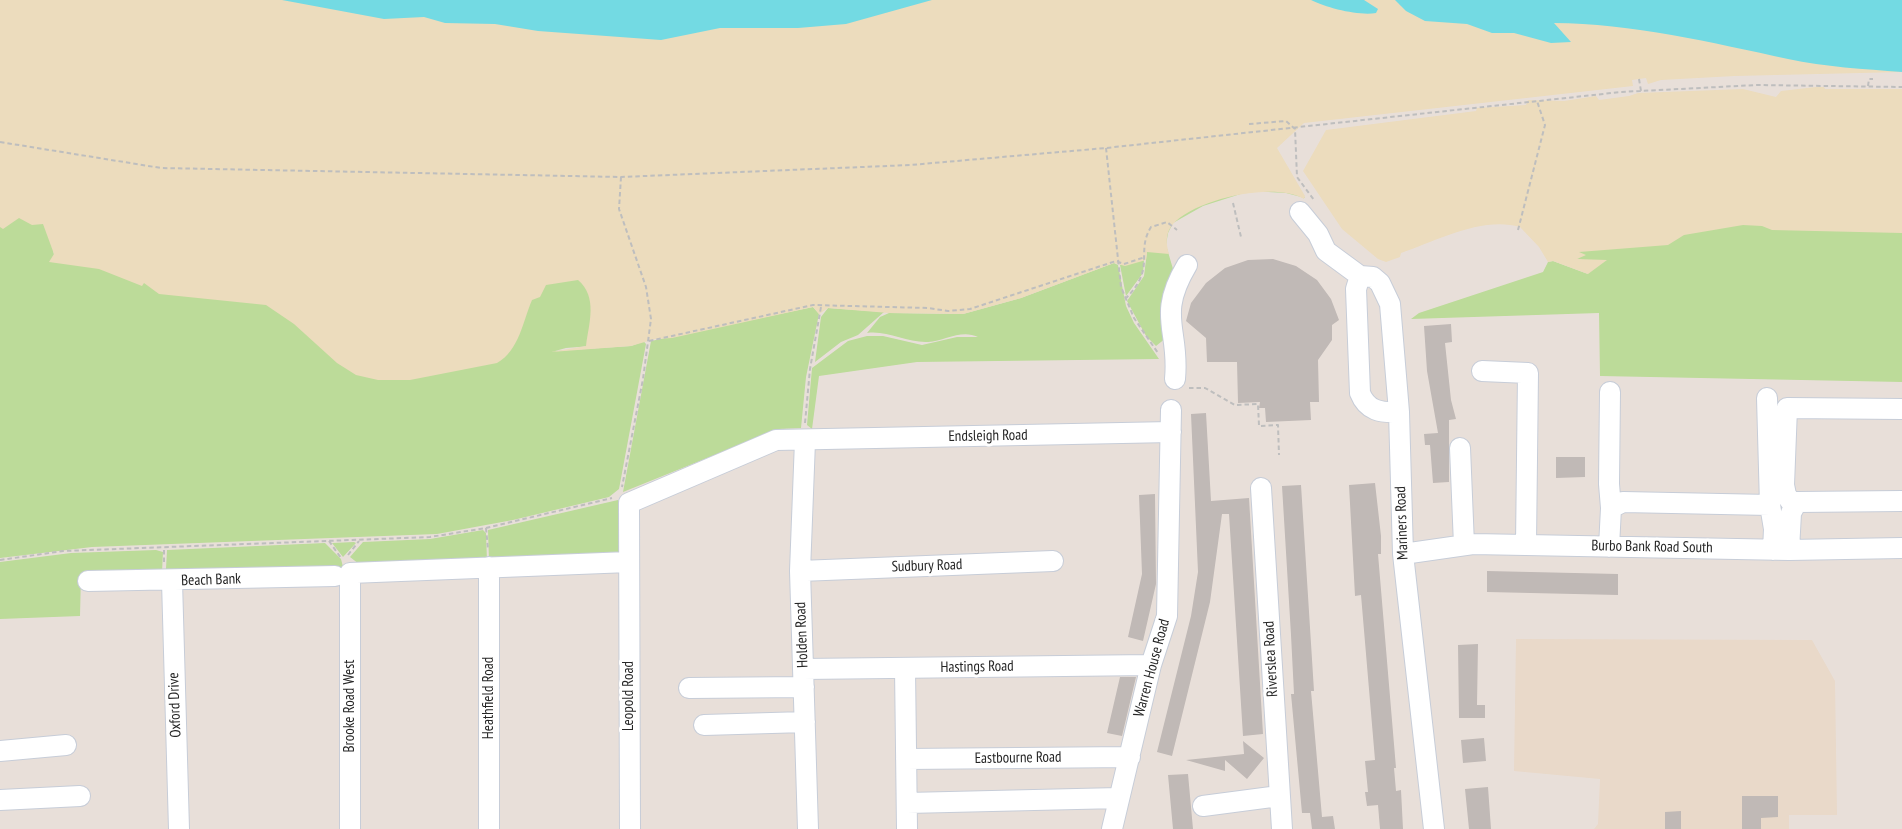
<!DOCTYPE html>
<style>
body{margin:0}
canvas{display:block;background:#e8dfd9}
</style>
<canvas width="1902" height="829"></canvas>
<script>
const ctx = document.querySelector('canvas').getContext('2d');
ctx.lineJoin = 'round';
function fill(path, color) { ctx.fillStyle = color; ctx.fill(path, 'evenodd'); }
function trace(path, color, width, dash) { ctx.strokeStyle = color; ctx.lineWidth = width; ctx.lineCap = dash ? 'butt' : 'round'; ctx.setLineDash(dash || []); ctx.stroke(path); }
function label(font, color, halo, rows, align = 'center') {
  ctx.font = font + ' "PT Sans Narrow",sans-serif'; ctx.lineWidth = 6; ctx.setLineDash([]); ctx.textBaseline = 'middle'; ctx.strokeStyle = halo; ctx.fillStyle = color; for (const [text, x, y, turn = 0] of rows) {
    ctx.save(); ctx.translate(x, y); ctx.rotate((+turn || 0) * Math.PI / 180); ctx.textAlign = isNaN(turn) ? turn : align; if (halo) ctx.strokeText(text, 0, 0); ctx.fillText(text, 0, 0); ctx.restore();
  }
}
fill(new Path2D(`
 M1516 639 1812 640 1835 681 1837 815H1789V829H1594L1598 824 1600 779 1514 771Z`), '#e9d9c9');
fill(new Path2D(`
 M1902 92V382L1600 376 1599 313 1411 319 1419 313 1543 272 1548 262 1553 261 1588 274 1583 260 1575 258 1585 255 1565 258Z
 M1111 154 1289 176 1305 198 1286 193 1250 191 1203 206 1173 223 1168 233 1166 245 1173 269 1167 290 1166 338 1156 346 1146 336 1127 301 1144 276 1147 252Z
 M37 155 54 255 49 260 65 244 144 283 522 203 646 344 619 489 609 497 513 520 437 534 92 547 0 558V197ZM642 342 631 346 555 351 566 348Z
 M1144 260 1143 273 1126 296 1120 265Z
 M1114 263 1118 265 1126 306 1134 323 1159 359 917 362 819 376 812 429 807 425 812 368 848 341 867 336H883L922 345 957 337H978C961 329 945 341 928 342 907 343 887 330 867 333L880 317 889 313 963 314 1021 298Z
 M813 307 819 314 806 377 801 428 779 429 623 492 651 341Z
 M828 308 884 312 858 335 841 342 815 362 821 317Z
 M618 500 621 506V558L489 561 488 530Z
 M483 530 486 533 487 561 359 564 350 557 363 542 430 539Z
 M354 542 356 543 343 557 332 543Z
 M325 543 341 559 343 567 172 572V569H166L167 550Z
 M156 550 163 552 162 572 81 574 80 616 0 619V562L71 553Z`), '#bcdb99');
fill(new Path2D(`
 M0 0H1902V72L1735 76 1661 80 1648 84 1646 78 1632 80 1633 86 1304 123 1277 148 1305 196 1304 199C1275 181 1195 199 1173 224 1165 233 1166 244 1169 254L1147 252 1146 260 1125 266 1114 263 1021 298 963 314 889 313 828 308 819 314 813 307 672 338 655 339 631 346 551 352 586 346C589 323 598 297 578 280L546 285 540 297 532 300C523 321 519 351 497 363L410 380H378L356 375 337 363 294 324 266 305 159 294 144 283 142 286 99 269 49 262 54 254 43 224 32 225 19 218 3 229 0 227Z
 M1816 87H1824L1825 89H1902V233L1772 230 1762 226 1743 225 1684 235 1668 245 1579 252 1586 255 1577 259 1607 260 1588 274 1553 261 1548 262 1539 247 1520 227C1482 216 1436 241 1401 253L1400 257 1386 262 1378 259 1342 229 1303 171 1326 130 1476 111 1477 108 1526 105 1528 100 1564 101 1596 96 1599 100 1629 96 1638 93 1743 89 1776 97 1781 91Z`), '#ecdcbd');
fill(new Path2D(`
 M282 0H932L846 24 798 28H720L661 40 538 31 495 24 445 23 424 17 384 19Z
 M1311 0H1364L1378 9 1376 13C1359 16 1327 8 1311 0Z
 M1395 0H1902V72C1864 69 1825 67 1788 59 1714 43 1630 23 1554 23L1571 42 1551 43 1514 33H1492L1467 24 1425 21 1406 11Z`), '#73dae3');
fill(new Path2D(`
 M1273 259 1296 266 1317 280 1331 299 1339 320 1332 325V340L1318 360 1319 402H1310L1311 420 1266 422 1265 408H1259L1260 402 1238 403 1237 362H1207L1206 338 1186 321 1191 303 1206 283 1225 268 1248 260Z
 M1451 324 1452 342 1445 343 1451 400 1456 419 1449 420V482L1433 483 1430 445H1425L1424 434 1438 433 1427 371 1424 326Z
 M1206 413 1211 501 1249 498 1263 734 1243 736 1229 514H1222L1210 602 1172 756 1157 752 1191 616 1198 572 1191 414Z
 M1556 457H1585V477L1556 478Z
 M1375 483 1381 536V554H1378L1396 768H1394L1396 791 1401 790 1403 829H1380L1378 805 1367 806 1365 792H1368L1365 761 1375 760 1361 595 1355 596 1349 485Z
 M1301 485 1314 691H1311L1322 817 1333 816 1335 829H1312L1310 813H1302L1291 694H1294L1291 635 1282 486Z
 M1155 494 1156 584 1143 641 1128 637 1142 574 1139 495Z
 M1487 571 1618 574V595L1487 592Z
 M1478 644 1477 705H1485V718H1459L1458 645Z
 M1120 677H1136L1122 736 1107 733Z
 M1484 738 1486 761 1463 763 1461 740Z
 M1243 741 1264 758 1247 779 1225 760V771L1186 760 1244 754Z
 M1188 774 1193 829H1173L1168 775Z
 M1488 787 1491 829H1469L1465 789Z
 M1742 796H1778V817L1761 818V829H1742Z
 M1681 811V829H1665V812Z`), '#c0b9b6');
const minor = new Path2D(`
 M1300 212 1318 234 1326 251 1360 276 1373 277 1380 283 1390 304 1399 412 1403 554 1434 829
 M1360 276 1356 289 1360 393C1367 411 1381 413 1399 412
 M1482 371 1528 373 1526 545
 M1175 379C1180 329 1156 317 1187 265
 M1610 392 1609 484 1611 508
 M1767 398 1770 505
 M805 441 800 571 808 829
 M1460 448 1464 545
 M1261 488 1282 829
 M1794 506 1786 495 1784 485 1787 408 1902 409
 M1609 547 1611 508 1623 502 1770 505 1774 529 1773 550
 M1789 550 1791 513 1797 502 1902 501
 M1403 554 1473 544 1789 550 1902 548
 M800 571 1053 561
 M88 581 335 576
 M172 581 179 829
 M905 668 907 829
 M803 669 1151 665
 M689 688 804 687
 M704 725 805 722
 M0 751 66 745
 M906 759 1130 757
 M0 800 80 796
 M907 803 1119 798
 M1203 806 1279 796
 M350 829V573L629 562
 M489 829V567
 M630 829 629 503 776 440 1171 432
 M1112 829 1151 665 1167 616 1171 410`);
trace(minor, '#c7cdd8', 22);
trace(new Path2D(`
 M1639 79 1641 91
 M1868 86 1869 79H1873
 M1249 124 1286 121 1295 129 1297 177 1314 200
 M0 142 161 168 621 177 910 165 1106 148 1621 92 1757 85 1902 87
 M1106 148 1121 287 1134 318 1158 353
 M621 177 619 209 646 287 651 319 643 379 622 487
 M1233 203 1241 237
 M1518 230 1545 125 1537 101
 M1125 299C1157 268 1135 253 1151 227L1167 222 1177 230
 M649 341 813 305 928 308 948 311 970 309 1116 261 1124 264 1145 257
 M1189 388H1205L1235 405 1258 404 1259 426 1278 425 1279 455
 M805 423 810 369 821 307
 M486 528 488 549
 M329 541 341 558
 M348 555 359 541
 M0 560 63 551 430 537 486 528 612 498
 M164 562V547`), '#bebebe', 2, [4.5, 3]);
trace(minor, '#fff', 20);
label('15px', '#262626', '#fff', [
 ["Endsleigh Road",988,436,-1],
 ["Mariners Road",1402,523,-92],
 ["Burbo Bank Road South",1652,547,1],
 ["Sudbury Road",927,566,-2],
 ["Beach Bank",211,580,-2],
 ["Holden Road",802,635,-92],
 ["Riverslea Road",1271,659,-93],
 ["Hastings Road",977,667,-1],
 ["Warren House Road",1152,668,-75],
 ["Leopold Road",629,696,-90],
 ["Heathfield Road",489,698,-90],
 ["Oxford Drive",175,705,-92],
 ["Brooke Road West",350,706,-90],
 ["Eastbourne Road",1018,758,-1]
]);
</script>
